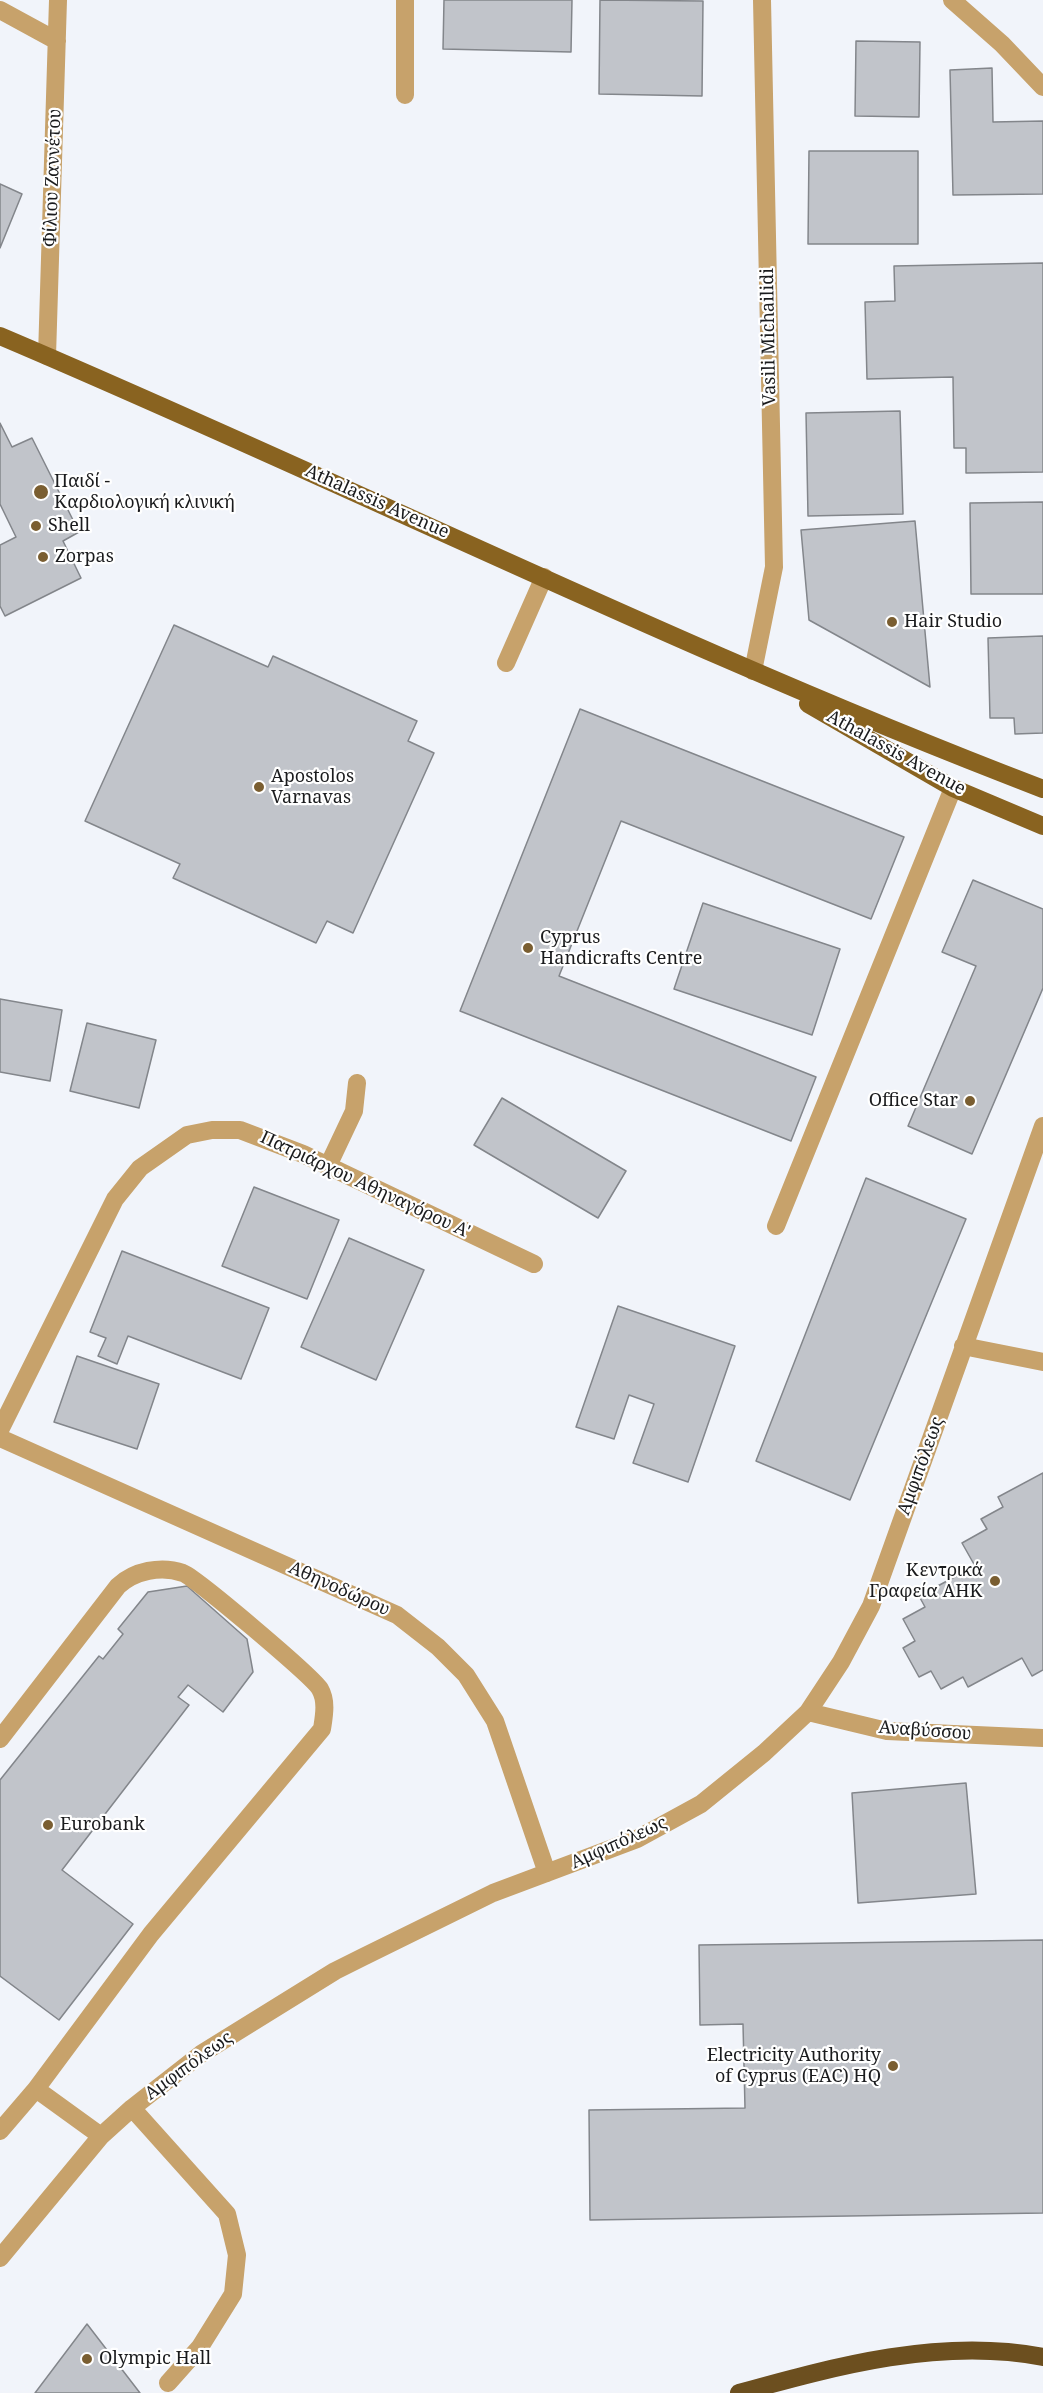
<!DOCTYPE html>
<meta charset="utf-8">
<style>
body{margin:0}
canvas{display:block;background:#f1f4fa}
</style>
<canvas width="1043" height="2393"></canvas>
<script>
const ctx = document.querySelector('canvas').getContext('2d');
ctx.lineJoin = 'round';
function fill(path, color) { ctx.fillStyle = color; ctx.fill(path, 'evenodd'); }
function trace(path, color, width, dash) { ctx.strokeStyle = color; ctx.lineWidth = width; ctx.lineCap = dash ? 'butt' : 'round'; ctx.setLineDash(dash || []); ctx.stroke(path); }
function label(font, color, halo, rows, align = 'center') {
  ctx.font = font + ' "Noto Serif",serif'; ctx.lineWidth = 4.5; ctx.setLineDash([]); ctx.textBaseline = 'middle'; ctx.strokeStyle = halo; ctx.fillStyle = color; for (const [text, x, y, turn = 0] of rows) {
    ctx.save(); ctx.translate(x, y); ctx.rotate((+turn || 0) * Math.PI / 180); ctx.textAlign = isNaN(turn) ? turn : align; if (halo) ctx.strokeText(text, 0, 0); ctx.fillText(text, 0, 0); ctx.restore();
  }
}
const building = new Path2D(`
 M444 0H572L571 52 443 49Z
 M600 0 703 1 702 96 599 94Z
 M856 41 920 42 919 117 855 116Z
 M992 68 993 122 1043 121V194L953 195 950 70Z
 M809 151H918V244H808Z
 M0 184 22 194 0 248Z
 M1043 263V472L966 473V448H954L953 377 867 379 865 302 895 301 894 266Z
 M900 411 903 514 808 516 806 413Z
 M0 423 12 447 32 438 79 532 63 541 81 578 5 616 0 606V545L16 537 0 504Z
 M1043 502V594H971L970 503Z
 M915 521 930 687 809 620 801 530Z
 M174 625 268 667 273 656 417 721 408 741 434 753 353 933 327 921 316 943 173 878 180 864 85 821Z
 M1043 636V733L1015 734 1014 718H990L988 638Z
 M580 709 904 837 871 919 621 821 559 976 816 1077 791 1141 460 1011Z
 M973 880 1043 909V988L972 1154 908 1126 976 966 942 952Z
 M703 903 840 949 812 1035 674 989Z
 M0 999 62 1010 50 1081 0 1072Z
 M87 1023 156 1040 139 1108 70 1091Z
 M502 1098 626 1171 598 1218 474 1145Z
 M866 1178 966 1219 850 1500 756 1461Z
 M254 1187 339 1220 307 1299 222 1266Z
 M349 1238 424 1270 376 1380 301 1347Z
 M122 1251 269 1308 241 1379 128 1336 117 1364 98 1356 106 1338 90 1332Z
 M618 1306 735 1346 688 1482 633 1463 654 1404 629 1395 614 1439 576 1427Z
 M77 1356 159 1384 137 1449 54 1422Z
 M1043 1473V1670L1032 1676 1022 1658 968 1687 963 1677 941 1689 931 1671 919 1677 903 1648 915 1641 903 1619 925 1607 919 1596 975 1566 962 1543 987 1529 981 1519 1003 1507 998 1497Z
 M187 1586 247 1639 253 1672 223 1712 188 1685 178 1697 189 1705 62 1870 133 1924 59 2020 0 1976V1780L99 1656 103 1659 123 1634 118 1629 148 1592Z
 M966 1783 976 1894 858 1903 852 1793Z
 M1043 1940V2213L590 2220 589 2110 745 2108 743 2024 700 2025 699 1945Z
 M87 2324 140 2393H35Z`);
fill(building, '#c1c4ca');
trace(building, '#83868b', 1.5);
trace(new Path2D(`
 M952 0 1002 44 1043 87
 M0 10 57 41
 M405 95V0
 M47 356 58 0
 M506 663 544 577
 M753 671 774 567 762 0
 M328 1166 354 1111 357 1083
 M776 1226 953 788
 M963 1346 1043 1362
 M0 1430 115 1199 140 1168 187 1135 212 1130H240L303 1154 534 1264
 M0 1438 397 1615 438 1647 466 1675 495 1721 547 1873
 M808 1712 887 1731 1043 1738
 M0 1739 118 1586C134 1571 161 1565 183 1573 195 1577 313 1677 320 1689 327 1701 324 1716 322 1729L151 1934 36 2089 0 2131
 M36 2089 101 2136
 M132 2108 227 2214 237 2255 233 2294 200 2347 168 2383
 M0 2258 101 2136 132 2108 201 2054 335 1971 363 1957 493 1893 637 1839 701 1804 764 1753 808 1712 841 1662 871 1606 1043 1126`), '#c7a26b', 18);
trace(new Path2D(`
 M0 336C349 484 689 654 1043 789
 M808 704 953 788 1043 826`), '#896320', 18);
trace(new Path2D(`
 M739 2393C836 2366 942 2337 1043 2357`), '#6c4f1f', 18);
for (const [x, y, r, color] of [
 [41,492,8,"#7a5e31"],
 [36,526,6,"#7a5e31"],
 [43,557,6,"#7a5e31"],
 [892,622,6,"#7a5e31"],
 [259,787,6,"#7a5e31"],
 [528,948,6,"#7a5e31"],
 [970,1101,6,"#7a5e31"],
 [995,1581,6,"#7a5e31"],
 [48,1825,6,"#7a5e31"],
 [893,2066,6,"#7a5e31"],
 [87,2359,6,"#7a5e31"]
]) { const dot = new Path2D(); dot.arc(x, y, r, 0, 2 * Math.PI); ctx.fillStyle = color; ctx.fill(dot); trace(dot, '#fff', 2); }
label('18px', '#1a1b1d', '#fff', [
 ["Φίλιου Ζαννέτου",53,178,-88],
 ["Vasili Michailidi",769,337,-91],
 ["Athalassis Avenue",377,502,24],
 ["Athalassis Avenue",896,753,29],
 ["Πατριάρχου Αθηναγόρου Α'",365,1185,25],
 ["Αμφιπόλεως",921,1466,-70],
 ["Αθηνοδώρου",339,1589,24],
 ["Αναβύσσου",925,1731,4],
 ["Αμφιπόλεως",619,1843,-24],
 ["Αμφιπόλεως",189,2066,-36]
]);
label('18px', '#1a1b1d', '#fff', [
 ["Παιδί -",54,482],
 ["Καρδιολογική κλινική",54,503],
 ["Shell",48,526],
 ["Zorpas",55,557],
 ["Hair Studio",904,622],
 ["Apostolos",271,777],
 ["Varnavas",271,798],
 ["Cyprus",540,938],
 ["Handicrafts Centre",540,959],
 ["Office Star",958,1101,"right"],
 ["Κεντρικά",983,1571,"right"],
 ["Γραφεία ΑΗΚ",983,1592,"right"],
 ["Eurobank",60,1825],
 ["Electricity Authority",881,2056,"right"],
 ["of Cyprus (EAC) HQ",881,2077,"right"],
 ["Olympic Hall",99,2359]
], 'left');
</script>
